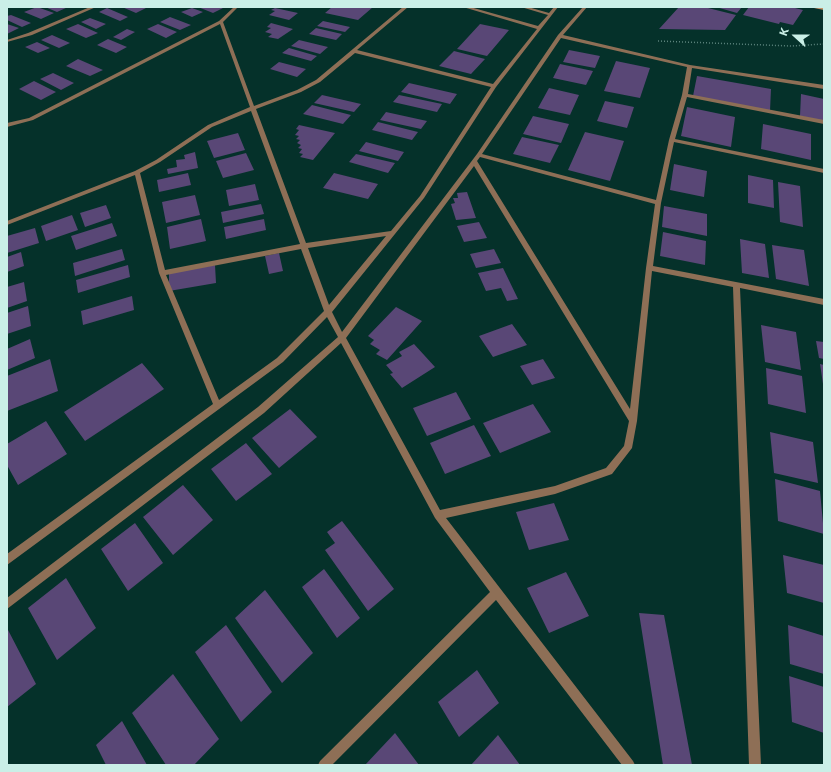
<!DOCTYPE html>
<style>
body{margin:0}
#map{position:relative;width:831px;height:772px;overflow:hidden;background:#05312a;font-family:Commissioner,sans-serif}
canvas{display:block}
.frame{position:absolute;inset:0;border:8px solid #caefe7;pointer-events:none}
.north{position:absolute;left:775px;top:16px;width:40px;height:40px;-webkit-text-stroke:3px #05312a;paint-order:stroke;rotate:291deg;font-size:11px;font-weight:700;line-height:16px;text-align:center;color:#caefe7}
.north::after{content:'';display:block;margin:auto;width:14px;height:18px;background:#caefe7;clip-path:polygon(50% 0,100% 100%,50% 72%,0 100%)}
</style>
<div id="map">
<canvas width="831" height="772"></canvas>
<div class="frame"></div>
<div class="north">K</div>
</div>
<script>
const ctx = document.querySelector('canvas').getContext('2d');
ctx.lineJoin = 'round';
function fill(path, color) { ctx.fillStyle = color; ctx.fill(path, 'evenodd'); }
function trace(path, color, width, dash) { ctx.strokeStyle = color; ctx.lineWidth = width; ctx.lineCap = dash ? 'butt' : 'round'; ctx.setLineDash(dash || []); ctx.stroke(path); }
fill(new Path2D(`
 M37 7 54 13 41 19 24 12Z
 M45 7H68L57 12Z
 M122 7H142L146 8 136 13Z
 M198 7H220L223 8 213 13Z
 M332 7H373L358 20 325 13Z
 M679 7H704L736 15 725 30 659 29Z
 M716 7H742L737 13Z
 M749 7H791L803 10 793 25 780 22 779 24 743 15Z
 M107 8 128 17 120 21 99 12Z
 M192 8 203 12 192 17 181 12Z
 M275 8 298 13 289 20 269 15 275 11 271 10Z
 M11 15 31 23 22 27 7 20V16Z
 M170 17 191 25 180 30 160 22Z
 M90 18 106 24 96 29 81 22Z
 M323 21 350 27 345 32 317 26Z
 M271 23 293 29 278 39 268 37 272 34 265 32 271 28 267 27Z
 M7 24 19 28 7 34Z
 M78 24 98 33 86 38 66 29Z
 M158 24 177 32 166 38 147 29Z
 M480 24 509 30 487 56 457 49Z
 M316 28 342 34 336 40 309 34Z
 M127 29 135 32 121 40 113 37Z
 M52 35 70 43 59 48 41 40Z
 M108 39 127 47 116 53 97 45Z
 M299 40 328 47 320 54 291 46Z
 M37 42 50 48 38 53 25 47Z
 M289 48 317 56 311 61 282 53Z
 M569 50 600 56 595 68 563 62Z
 M454 51 485 59 471 74 439 66Z
 M78 59 103 70 90 76 66 66Z
 M616 61 650 68 640 98 604 91Z
 M279 62 306 69 297 77 270 69Z
 M560 64 593 71 586 85 553 78Z
 M53 73 74 83 61 90 40 79Z
 M697 76 771 89 770 111 693 96Z
 M34 81 56 92 41 100 19 89Z
 M409 83 457 94 450 104 401 92Z
 M549 88 579 95 570 115 538 108Z
 M801 94 824 99V121L800 116Z
 M322 95 361 104 354 112 314 103Z
 M399 95 442 104 437 112 393 102Z
 M605 101 634 107 627 128 597 121Z
 M312 105 351 115 343 124 303 114Z
 M687 107 735 117 731 147 681 136Z
 M386 112 427 121 421 129 380 120Z
 M533 116 569 124 561 143 523 134Z
 M378 122 418 132 412 140 372 130Z
 M763 124 811 134V160L761 149Z
 M299 125 335 133 313 160 300 157 303 154 299 153 302 149 298 148 301 145 297 143 300 140 296 139 299 136 295 135 299 130 296 129Z
 M585 132 624 141 610 181 568 170Z
 M238 133 245 150 214 158 207 141Z
 M522 137 559 145 550 163 513 154Z
 M366 142 404 152 398 161 359 151Z
 M195 152 198 168 168 174 167 169 177 167 176 160 185 159 184 155Z
 M246 153 254 170 223 178 216 161Z
 M356 154 395 163 388 173 349 162Z
 M674 164 707 171 704 197 670 190Z
 M188 173 191 185 159 192 157 180Z
 M334 173 378 184 368 199 323 188Z
 M748 175 773 180 774 208 748 203Z
 M778 182 800 186 803 227 780 222Z
 M255 184 259 200 229 206 226 190Z
 M467 192 476 218 456 220 451 204 455 203 453 198H458L457 193Z
 M195 195 200 215 166 223 162 202Z
 M261 204 264 214 223 223 221 212Z
 M106 205 111 218 85 227 80 213Z
 M664 206 707 214V236L662 227Z
 M72 215 78 230 46 241 41 226Z
 M201 219 206 241 170 249 167 227Z
 M264 219 266 230 226 239 224 227Z
 M479 222 487 238 464 242 457 226Z
 M112 223 117 236 76 250 71 236Z
 M35 228 39 243 7 253V236Z
 M663 232 706 241 705 265 660 256Z
 M740 239 765 244 769 278 742 273Z
 M772 245 804 250 809 286 776 279Z
 M122 249 125 260 75 276 73 263Z
 M494 249 501 263 476 268 470 254Z
 M21 252 24 266 7 272V257Z
 M279 253 283 271 269 274 265 256Z
 M128 265 130 277 78 293 76 280Z
 M215 265 216 283 169 291V273Z
 M503 268 518 299 507 301 501 288 486 291 478 273Z
 M24 282 27 301 7 308V287Z
 M132 296 134 310 83 325 81 311Z
 M28 306 31 326 7 334V313Z
 M396 307 422 321 387 360 376 354 380 350 370 344 374 340 368 336Z
 M512 324 527 345 493 357 479 336Z
 M761 325 796 332 801 370 765 362Z
 M30 339 35 358 7 370V349Z
 M816 341 824 342V359L819 358Z
 M414 344 435 367 402 388 390 374 393 373 386 365 402 356 399 352Z
 M50 359 58 391 7 411V376Z
 M543 359 555 378 532 385 520 366Z
 M142 363 164 389 85 441 64 412Z
 M820 364 824 365V384H823Z
 M766 368 802 376 806 413 768 404Z
 M456 392 471 419 427 436 413 408Z
 M533 404 551 432 500 453 483 423Z
 M290 409 317 437 279 468 252 438Z
 M46 421 67 454 18 485 7 465V444Z
 M474 425 491 456 445 474 430 443Z
 M770 432 813 442 818 483 774 473Z
 M246 443 272 474 236 501 211 469Z
 M775 479 820 491 824 534 778 521Z
 M183 485 213 520 173 555 143 517Z
 M554 503 569 540 529 550 516 512Z
 M342 521 394 589 368 611 325 550 335 543 327 532Z
 M135 523 163 563 128 591 101 549Z
 M783 555 824 565V603L787 593Z
 M324 569 360 618 337 638 302 587Z
 M566 572 589 616 549 633 527 588Z
 M66 578 96 628 57 660 28 608Z
 M265 590 313 653 282 683 235 618Z
 M639 613 664 615 692 765H663Z
 M226 625 272 692 241 722 195 652Z
 M788 625 824 636V674L790 664Z
 M7 628 36 684 7 707Z
 M477 670 499 703 459 737 438 702Z
 M173 674 219 739 194 765H166L132 713Z
 M789 676 824 687V733L792 722Z
 M122 721 147 765H106L96 745Z
 M395 733 419 765H365Z
 M498 735 520 765H471Z`), '#594776');
trace(new Path2D(`
 M658 41 791 46 824 44`), '#5c847d', 1.5, [1, 2]);
fill(new Path2D(`
 M90 7H96L32 35 7 42V40L28 33Z
 M234 7H238L223 22 254 106 297 90 316 80 403 7H408L357 50 493 84 537 29 463 7H470L538 26 548 15 521 7H528L549 13 554 7H558L496 87 424 198 332 312 342 332 477 154 558 35 583 7H587L563 35 690 65 824 85V89L692 68 688 94 824 120V124L687 97 675 139 824 169V173L674 142 661 203 653 266 824 299V305L740 288 761 765H749L733 287 652 271 637 421 632 448 612 474 555 494 446 518 633 761 635 765H622L496 600 332 765H318L320 761 490 592 435 518 341 343 264 413 7 609V598L258 407 338 337 327 317 283 362 7 565V554L213 404 159 273 135 175 7 225V221L135 171 156 160 208 125 250 107 220 24 33 120 7 127V123L29 118 219 21ZM561 38 687 67 682 95 669 140 656 200 482 154ZM355 53 491 87 420 196 391 231 306 243 256 109 301 92 320 82ZM251 111 300 244 165 270 140 173 160 162 212 127ZM480 157 655 204 646 268 630 409 477 161ZM474 166 629 421 624 446 606 468 555 486 440 510 346 338ZM386 236 329 305 308 248ZM301 249 324 311 277 358 219 400 166 275Z`), '#8e6f56');
fill(new Path2D(`
 M814 7 824 8V10L814 8Z`), '#c7966e');
</script>
